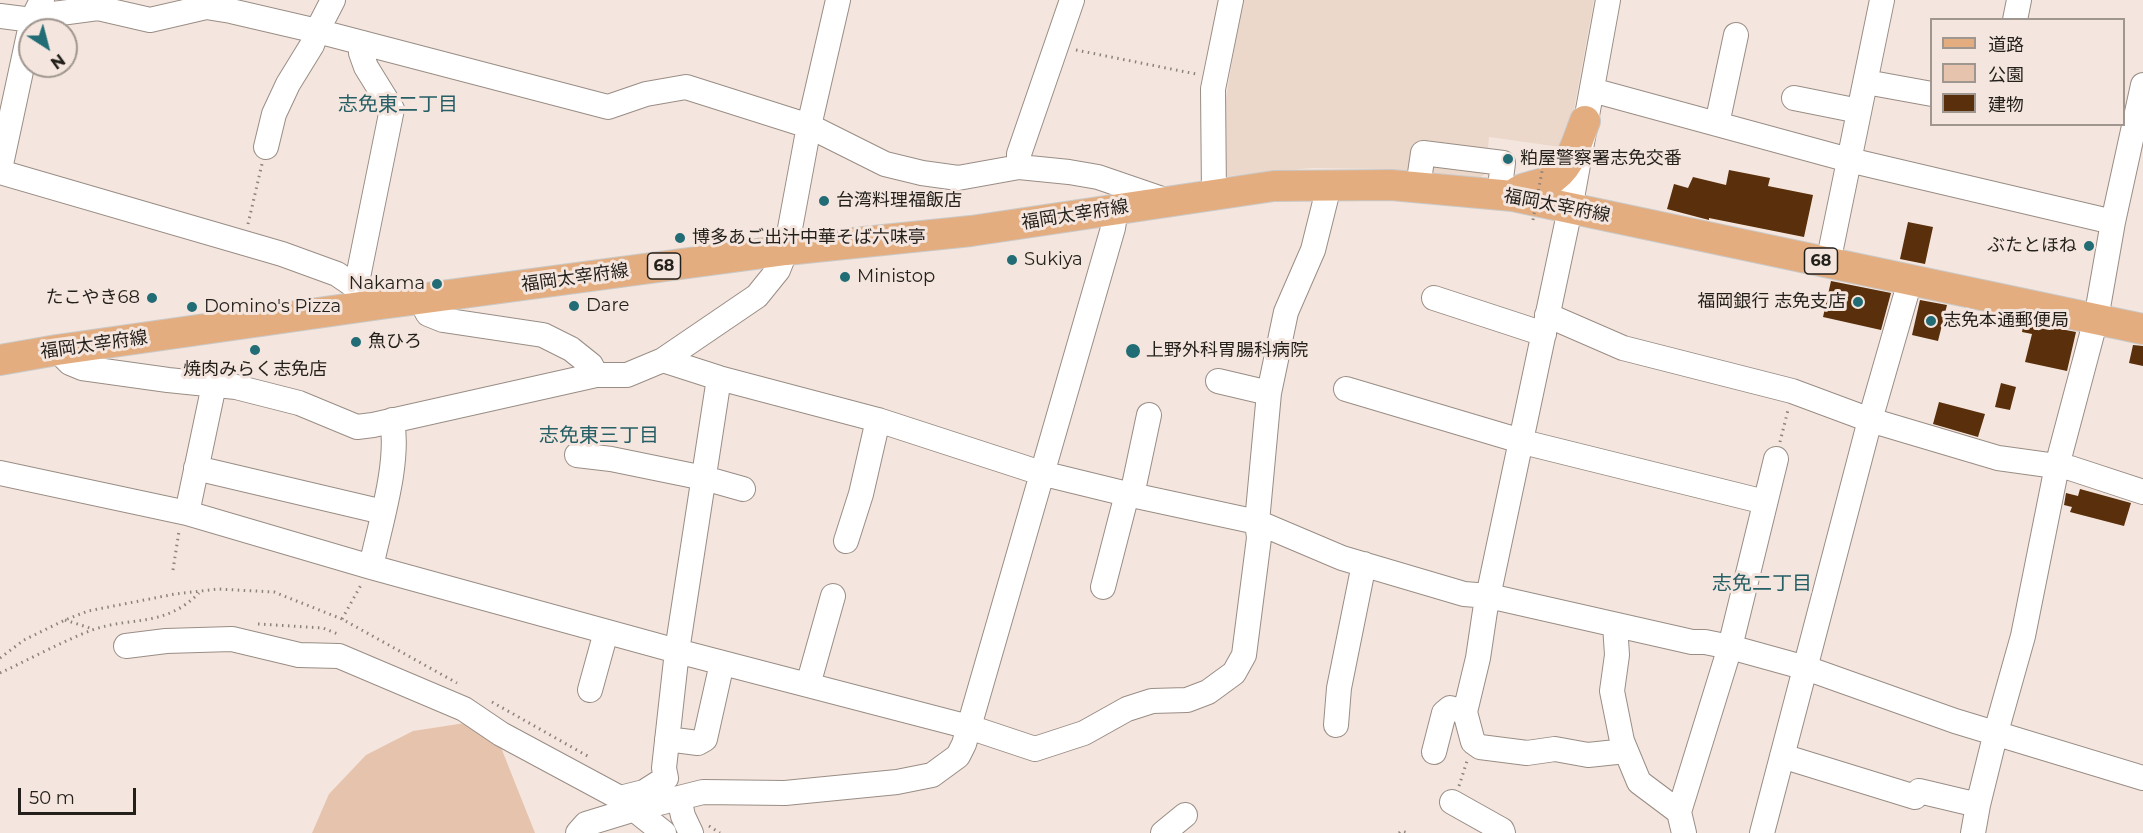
<!DOCTYPE html>
<meta charset="utf-8">
<style>
body{margin:0}
#map{position:relative;width:2143px;height:833px;overflow:hidden;background:#f4e6de;font-family:Montserrat,"Noto Sans JP",sans-serif}
canvas{display:block}
.legend{position:absolute;left:1930px;top:18px;width:195px;height:108px;box-sizing:border-box;background:#f4e6de;border:2px solid #a09690;margin:0;padding:8px 10px;list-style:none;font-size:18px;color:#231f1b}
.legend li{display:flex;align-items:center;gap:12px;height:30px}
.legend b{width:30px;border:2px solid #a09690}
.north{position:absolute;left:18px;top:18px;width:60px;height:60px;box-sizing:border-box;background:#f4e6de;border:2px solid #a09690;border-radius:50%;rotate:144deg;font-size:16px;font-weight:700;line-height:24px;text-align:center;color:#231f1b}
.north::after{content:'';display:block;margin:auto;width:21px;height:27px;background:#226c75;clip-path:polygon(50% 0,100% 100%,50% 72%,0 100%)}
.scale{position:absolute;left:18px;top:788px;width:118px;height:27px;box-sizing:border-box;border:3px solid #231f1b;border-top:0;padding-left:8px;font-size:18px;line-height:21px;white-space:nowrap;color:#231f1b;-webkit-text-stroke:4px #f4e6de;paint-order:stroke}
</style>
<div id="map">
<canvas width="2143" height="833"></canvas>
<ul class="legend">
<li><b style="height:8px;background:#e4ad7f"></b>道路</li>
<li><b style="height:16px;background:#e5c3ad"></b>公園</li>
<li><b style="height:16px;background:#5a2f0b"></b>建物</li>
</ul>
<div class="north">N</div>
<div class="scale">50 m</div>
</div>
<script>
const ctx = document.querySelector('canvas').getContext('2d');
ctx.lineJoin = 'round';
function fill(path, color) { ctx.fillStyle = color; ctx.fill(path, 'evenodd'); }
function trace(path, color, width, dash) { ctx.strokeStyle = color; ctx.lineWidth = width; ctx.lineCap = dash ? 'butt' : 'round'; ctx.setLineDash(dash || []); ctx.stroke(path); }
function label(font, color, halo, rows, align = 'center') {
  ctx.font = font + ' Montserrat,"Noto Sans JP",sans-serif'; ctx.lineWidth = 6; ctx.setLineDash([]); ctx.textBaseline = 'middle'; ctx.strokeStyle = halo; ctx.fillStyle = color; for (const [text, x, y, turn = 0] of rows) {
    ctx.save(); ctx.translate(x, y); ctx.rotate((+turn || 0) * Math.PI / 180); ctx.textAlign = isNaN(turn) ? turn : align; if (halo) ctx.strokeText(text, 0, 0); ctx.fillText(text, 0, 0); ctx.restore();
  }
}
fill(new Path2D(`
 M1242 0H1594L1567 148 1489 137 1486 173 1475 182 1378 169 1312 168 1221 177 1222 123Z`), '#ecd8cb');
fill(new Path2D(`
 M465 723 500 745 535 833H312L329 794 366 755 413 731Z`), '#e5c3ad');
fill(new Path2D(`
 M1729 170 1770 178 1768 186 1813 195 1804 237 1709 218V220L1667 209 1674 184 1688 188 1693 177 1726 185Z
 M1908 222 1933 227 1925 264 1900 259Z
 M1831 281 1891 293 1881 330 1823 317Z
 M1920 300 1947 305 1938 341 1912 335Z
 M2024 322 2076 332 2067 371 2025 362 2032 334 2022 332Z
 M2133 345 2143 346V366L2129 363Z
 M2001 383 2016 387 2010 410 1995 407Z
 M1939 402 1985 414 1978 437 1933 424Z
 M2080 489 2131 503 2124 526 2070 512 2072 507 2064 505 2066 493 2078 496Z`), '#5a2f0b');
const minor = new Path2D(`
 M1608 0 1570 209 1485 611 1478 658 1465 712 1473 742 1480 747 1527 753 1555 749 1588 755 1626 751
 M0 16 32 20 53 14 98 8 150 20 206 7 231 11 317 31 608 107 646 94 686 87 809 126 885 164 922 173 958 178 1019 167 1069 172 1098 177 1168 201
 M2015 20 2019 0
 M1866 82 1932 94
 M1592 90 1849 160 2113 222
 M1794 98 1859 111
 M1717 124 1736 35
 M266 147 274 114 288 84 312 45 317 31 333 0
 M1019 167V154L1072 0
 M0 169 32 20 42 0
 M0 172 282 254 337 274 381 304
 M1418 187 1423 153 1503 163 1499 194
 M1214 195 1213 89 1231 0
 M1828 263 1882 0
 M356 287 392 109 366 67 361 53 363 43
 M1434 298 1544 334
 M420 299 428 314 443 320 543 335 571 349 591 365 596 375
 M1547 315 1623 348 1792 391 1870 420 1998 458 2070 468 2143 492
 M57 350 70 363 82 368 168 380 236 387 299 403 357 427 373 425 596 375H627L663 360 757 296 778 270 786 250 809 126 838 0
 M663 360 719 378 878 420 1041 473 1127 494 1257 522 1342 558 1464 594 1489 596 1692 642H1705L1730 647 1806 668 1955 721 2143 778
 M1218 381 1269 393
 M1346 389 1531 444 1765 502
 M577 455 611 459 704 478 743 489
 M196 468 383 512
 M0 473 187 513 371 567 677 651 969 727 1035 749 1084 733 1127 709 1152 701 1187 700 1208 692 1234 673 1244 655 1259 538 1257 522 1269 393 1286 312 1313 250 1329 186
 M1132 495 1149 415
 M187 513 214 385
 M846 541 861 494 878 420
 M371 567C380 524 400 463 392 420
 M1103 587 1127 494
 M1615 625 1617 655 1612 691 1622 741 1639 782 1679 812 1684 833
 M126 646 166 641 232 639 299 655 339 656 464 709 501 734 620 798
 M808 685 833 596
 M590 690 606 632
 M1336 725 1339 688 1364 564
 M667 739 698 743 705 739 722 663
 M1434 752 1444 713 1450 708 1465 712
 M1782 756 1915 797 1919 791 1978 805
 M679 798 683 816 691 833
 M1452 802 1502 830 1503 833
 M1679 812 1730 647 1776 459
 M578 833 586 824 635 809 703 792 785 793 897 782 932 775 958 756 964 744 1113 228 1116 209
 M664 833 620 798 644 792 666 778 664 768 677 651 719 378
 M1163 833 1185 815
 M1762 833 1870 420 1910 281
 M1973 833 1978 805 1996 732 2023 636 2057 466 2096 319 2113 222 2143 85`);
const major = new Path2D(`
 M1513 196C1521 186 1536 187 1548 181 1570 170 1577 142 1585 121
 M0 360 57 350 381 304 786 250 971 231 1274 186 1391 185 1513 196 2143 329`);
trace(minor, '#998d85', 26);
trace(major, '#cac9c8', 32);
trace(new Path2D(`
 M1076 50 1196 74
 M248 224 262 164
 M1780 442 1788 410
 M173 570 179 531
 M342 619 361 585
 M65 620 93 629
 M258 624 323 628 340 635
 M0 658 24 640 65 620 88 611 175 594 218 589 274 592 342 619 457 683
 M0 673C30 659 61 642 92 630 132 616 164 628 199 593
 M492 702 591 758
 M1459 786 1467 761
 M709 826 720 833
 M1399 833 1401 831 1408 833`), '#8c837d', 3, [1.5, 4.5]);
trace(minor, '#fff', 24);
trace(major, '#e4ad7f', 30);
trace(new Path2D(`
 M1533 220 1543 166`), '#8c837d', 3, [1.5, 4.5]);
for (const [x, y, r, color] of [
 [1508,159,6,"#226c75"],
 [824,201,6,"#226c75"],
 [680,238,6,"#226c75"],
 [2089,246,6,"#226c75"],
 [1012,260,6,"#226c75"],
 [845,277,6,"#226c75"],
 [437,284,6,"#226c75"],
 [152,298,6,"#226c75"],
 [1858,302,6,"#226c75"],
 [574,306,6,"#226c75"],
 [192,307,6,"#226c75"],
 [1931,321,6,"#226c75"],
 [356,342,6,"#226c75"],
 [255,350,6,"#226c75"],
 [1133,351,8,"#226c75"]
]) { const dot = new Path2D(); dot.arc(x, y, r, 0, 2 * Math.PI); ctx.fillStyle = color; ctx.fill(dot); trace(dot, '#f4e6de', 2); }
for (const [x, y, w] of [
 [1821,261,33],
 [664,266,33]
]) { const box = new Path2D(); box.roundRect(x - w / 2, y - 13, w, 26, 4.5); ctx.fillStyle = '#f4e6de'; ctx.fill(box); trace(box, '#231f1b', 1.5); }
label('bold 16px', '#231f1b', null, [
 ["68",1821,261],
 ["68",664,266]
]);
label('18px', '#231f1b', '#f4e6de', [
 ["粕屋警察署志免交番",1520,159],
 ["台湾料理福飯店",836,201],
 ["博多あご出汁中華そば六味亭",692,238],
 ["ぶたとほね",2077,246,"right"],
 ["Sukiya",1024,260],
 ["Ministop",857,277],
 ["Nakama",425,284,"right"],
 ["たこやき68",140,298,"right"],
 ["福岡銀行 志免支店",1846,302,"right"],
 ["Dare",586,306],
 ["Domino's Pizza",204,307],
 ["志免本通郵便局",1943,321],
 ["魚ひろ",368,342],
 ["上野外科胃腸科病院",1146,351],
 ["焼肉みらく志免店",255,370,"center"]
], 'left');
label('18px', '#231f1b', '#f4e6de', [
 ["福岡太宰府線",1557,206,11],
 ["福岡太宰府線",1075,215,-9],
 ["福岡太宰府線",575,278,-8],
 ["福岡太宰府線",94,345,-8]
]);
label('20px', '#255e65', '#f4e6de', [
 ["志免東二丁目",398,105],
 ["志免東三丁目",599,436],
 ["志免二丁目",1762,584]
]);
</script>
